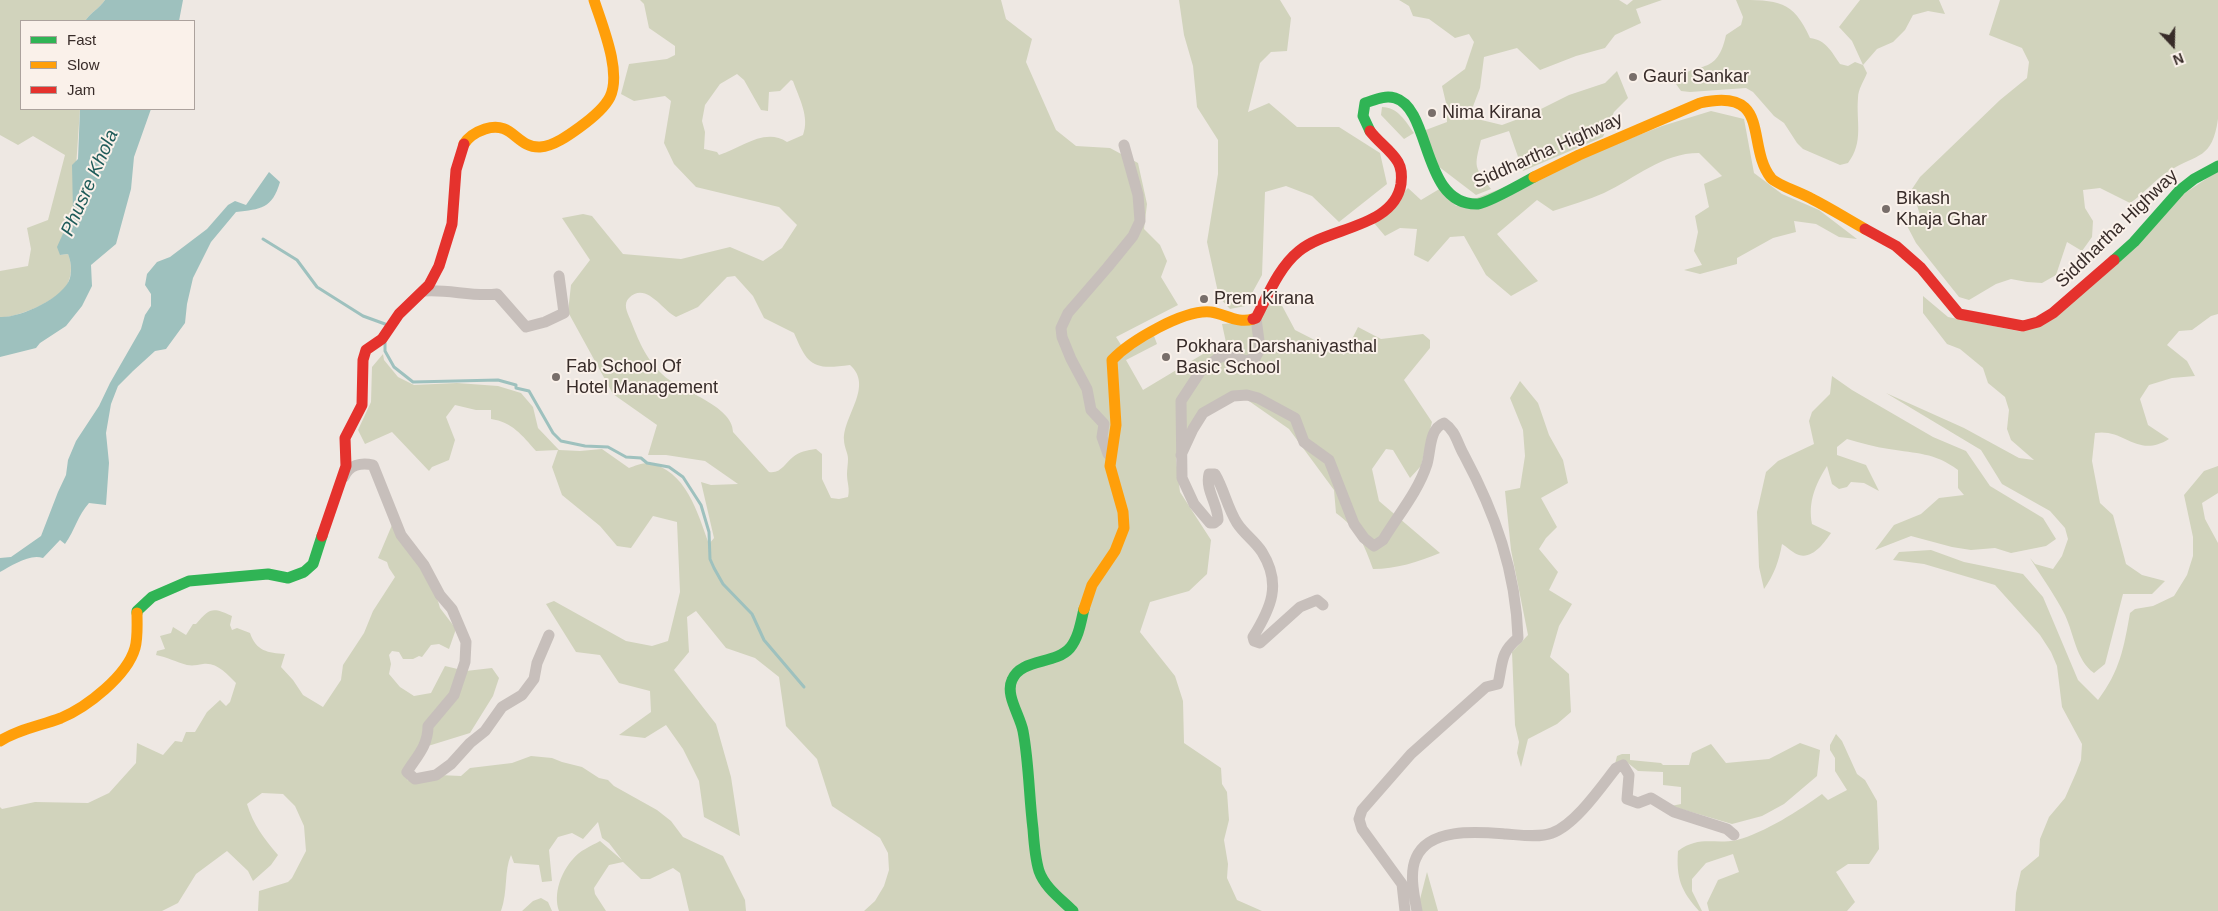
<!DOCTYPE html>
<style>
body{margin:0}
#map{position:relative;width:2218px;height:911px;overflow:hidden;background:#eee8e3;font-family:Helvetica,sans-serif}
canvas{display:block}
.legend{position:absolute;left:20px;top:20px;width:175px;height:90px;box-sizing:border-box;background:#faf1ea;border:1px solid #aca29d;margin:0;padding:6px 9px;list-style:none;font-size:15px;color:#382c29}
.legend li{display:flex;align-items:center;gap:10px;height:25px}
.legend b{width:25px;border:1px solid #aca29d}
.north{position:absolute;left:2148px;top:20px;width:50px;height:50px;-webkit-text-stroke:4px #faf1ea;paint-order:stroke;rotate:159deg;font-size:14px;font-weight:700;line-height:20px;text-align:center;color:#382c29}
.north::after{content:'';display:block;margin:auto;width:18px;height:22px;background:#382c29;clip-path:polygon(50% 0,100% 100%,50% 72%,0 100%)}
</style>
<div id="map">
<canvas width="2218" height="911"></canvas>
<ul class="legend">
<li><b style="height:6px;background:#30b455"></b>Fast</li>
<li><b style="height:6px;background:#ff9f0a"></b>Slow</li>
<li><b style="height:6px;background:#e5322d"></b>Jam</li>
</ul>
<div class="north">N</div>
</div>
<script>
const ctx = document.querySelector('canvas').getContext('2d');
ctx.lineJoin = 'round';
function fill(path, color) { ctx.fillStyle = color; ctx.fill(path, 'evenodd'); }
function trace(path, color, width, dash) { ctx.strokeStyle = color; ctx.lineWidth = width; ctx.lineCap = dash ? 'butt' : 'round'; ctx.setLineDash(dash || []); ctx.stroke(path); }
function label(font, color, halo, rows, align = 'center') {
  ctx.font = font + ' Helvetica,sans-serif'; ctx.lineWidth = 4; ctx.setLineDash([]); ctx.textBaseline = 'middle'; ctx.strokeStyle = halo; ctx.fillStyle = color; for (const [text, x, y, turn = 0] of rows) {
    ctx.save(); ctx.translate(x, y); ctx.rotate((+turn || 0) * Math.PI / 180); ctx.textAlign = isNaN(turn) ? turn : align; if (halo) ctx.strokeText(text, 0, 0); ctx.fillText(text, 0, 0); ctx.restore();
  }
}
fill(new Path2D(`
 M0 0H105C99 9 91 12 85 21H21V109H80L73 211 61 239 60 255 68 254C73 265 72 281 63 290 51 303 17 318 0 317V271L28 266 31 249 27 228 48 220 65 155 33 136 18 145 0 135Z
 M640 0H1001L1006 19 1032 39 1026 62 1056 130 1076 146 1110 148 1138 163 1147 204 1144 229 1160 245 1167 261 1161 277 1178 305 1116 337 1123 348 1154 336 1157 344 1126 360 1143 390 1203 354 1227 347 1222 324 1247 322 1270 298 1279 300 1295 330 1344 355 1358 327 1381 339 1423 334 1430 340V348L1404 380 1432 422 1421 466 1410 478 1393 450 1386 449 1372 469 1379 501 1440 553C1418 562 1396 569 1373 569 1364 544 1358 529 1336 513L1334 490 1289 429 1236 392 1201 412 1176 459 1180 492 1211 540 1207 574 1189 591 1150 602 1140 632 1175 676 1183 701 1184 743 1221 768 1222 784 1227 792 1229 820 1224 840 1228 864 1227 878 1237 900 1262 911H864L875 901 884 886 889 870 888 853 880 838 832 806 817 759 786 726 779 677 755 658 726 648 696 611 687 617 689 652 674 670 716 724 731 777 740 836 704 817 699 781 683 749 666 725 645 738 619 735 651 712 650 691 619 683 600 655 576 652 546 604 554 601 626 641 652 646 668 641 680 592 677 522 653 516 631 548 617 546 600 526 562 495 552 467 558 450 536 451C522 435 512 422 491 419V410H476L455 405 446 417 455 440 449 460 432 467 429 471 392 432 365 444 358 430 371 402 372 367 383 354 384 360 398 377 414 385 457 383 498 386 521 393 533 407 538 428 559 450 580 451 602 449 629 468C634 466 642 463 648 463 686 469 698 514 709 544L714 538 701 482 711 485 738 484 705 461 666 455H648L657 425 613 394 568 312 571 285 590 260 562 218 583 214 592 216 623 254 681 259 730 247 763 261 782 248 797 225 779 207 696 187 674 164 664 143 671 101 665 96 634 101 621 94 629 64 667 59 675 55V46L649 28 644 4ZM737 74 744 80 761 110 768 111 769 92 780 91 791 80 793 81C799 98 810 117 803 135L787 142C765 127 741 148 719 155L717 152 704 149 705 132 702 121 705 105 720 84ZM735 276 753 296 764 318 794 333C808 366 813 370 850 365 874 386 843 416 844 440 844 447 848 453 848 459 848 464 847 469 847 474 847 483 850 488 848 497L839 499 831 498 822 479V454L816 449C807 450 799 452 793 457 785 463 781 474 769 472L733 432C733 405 679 391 662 374 644 356 639 341 630 319 627 312 623 304 629 298 646 281 663 311 676 317L698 307 727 277Z
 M1179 0H1280L1291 18 1287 51 1271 52 1260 63 1248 112 1269 103 1297 127H1339L1380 153 1387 184 1339 222 1312 196 1286 186 1265 192 1262 275 1245 306 1230 309 1219 297 1207 242 1218 174V140L1197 107 1193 66 1184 35Z
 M1399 0H1619L1627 5 1633 0H1662L1636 9 1641 23 1615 35 1605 48 1576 56 1540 70 1517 48 1484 57 1480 88 1469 117 1502 125 1529 115 1569 95 1605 83 1617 71 1628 98 1614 112 1603 137 1523 171 1509 131 1481 140C1474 168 1474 166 1491 189L1476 195 1434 163 1423 131 1447 122 1446 103 1442 86 1465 69 1474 42 1469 34 1455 38 1429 19 1413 16 1409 6Z
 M1736 0C1778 0 1793 0 1810 38 1826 40 1831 51 1840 64L1848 66 1855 62 1863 65 1852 41 1839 27 1860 0H1939L1945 14 1928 11 1913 15 1905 30 1893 42 1877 49 1863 65 1867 73C1864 81 1858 89 1858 98 1856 122 1864 142 1848 163L1840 165 1803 149 1797 143 1784 123 1774 116 1753 92 1746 88 1690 92 1681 91 1676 84C1692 56 1716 82 1726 35L1741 25 1743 17Z
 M2000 0H2218V119C2212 160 2198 153 2169 171 2154 180 2144 194 2130 203L2100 188 2083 190 2085 208 2093 221 2092 237 2082 251 2067 242 2056 275 2042 283 2027 282 2011 279 1996 284 1969 300 1959 297 1916 243 1904 220 1920 215 1912 189 1920 177 2000 100 2027 78 2029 62 2022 48 1989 35Z
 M1382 107C1398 107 1406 122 1414 133L1404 139 1381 115Z
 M1711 111 1744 119 1754 173 1782 194 1819 210 1857 239 1839 237 1816 224 1794 221 1796 232 1773 238 1737 258V264L1700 274 1684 270 1702 265 1694 251 1698 232 1695 216 1709 207 1704 184 1722 176 1699 153C1662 153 1636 178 1604 193 1588 200 1570 205 1553 211L1537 200 1497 234 1538 281 1511 296 1486 275 1464 236 1450 237 1428 262 1414 255 1417 229 1400 228 1385 236 1374 223 1408 188 1421 200 1441 188 1456 206 1662 126Z
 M2218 171V314L2211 316 2192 330 2179 331 2167 345 2187 361 2195 376 2172 378 2149 385 2140 399 2148 425 2169 439C2137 459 2125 428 2095 433L2092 461 2100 503 2113 515 2126 564 2142 575 2165 581 2152 594H2123L2105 664 2094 673C2076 660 2074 634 2065 615 2055 595 2041 576 2030 558L2035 564 2053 569 2062 556 2068 539 2065 528 2050 511 2002 484 1981 450 1886 393 1964 428 2019 458 2034 460 2011 440 2007 429 2009 410 2005 397 1988 383 1983 368 1960 349 1947 344 1923 313V296L1948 317 2023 332 2182 195Z
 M1832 376 1852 390 1933 437 1966 451 1990 486 2043 518 2056 539 2046 546 2011 553 1995 548 1971 550 1952 547 1911 536 1875 550 1894 525 1921 514 1939 498 1964 495 1958 488V470C1934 452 1917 454 1889 449 1875 447 1861 443 1847 439L1837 447V455L1866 465 1879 491 1864 483 1851 482 1847 487 1839 489 1832 484 1827 466C1815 485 1808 502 1812 524L1831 533C1824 543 1813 559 1799 555 1794 554 1787 547 1782 544 1779 561 1774 575 1764 589L1759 567 1757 512 1766 472 1778 461 1814 444 1809 421 1812 412 1830 394Z
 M1520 381 1538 403 1549 435 1563 460 1568 483 1541 498 1557 527 1546 538 1539 549 1558 572 1549 590 1572 604 1559 626 1550 657 1569 674 1571 712 1557 724 1528 739 1521 767 1517 753 1519 742 1515 725 1512 652 1528 635 1511 550 1505 491 1520 488 1525 456 1523 430 1510 398Z
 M2218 466V493L2202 503 2205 519 2218 543V911H2015L2016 893 2021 871 2039 856 2040 839 2049 817 2065 798 2076 773 2081 760 2082 744 2062 707 2057 666 2051 652 2040 635 1995 585 1924 564 1893 560 1899 552 1931 550 1964 562 2023 574 2043 597 2078 680 2098 700C2120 671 2124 647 2130 613L2135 609 2153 606 2174 596 2187 575 2193 556V537L2184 495 2204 471Z
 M392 525 416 560 438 601 440 608 456 629 449 649 439 644 431 645 422 657 419 656 413 659H403L399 652 392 651 389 655 391 664 389 674 400 687 414 696 431 693 445 666 466 671 492 668 499 678 493 696 470 733 428 746 411 771 407 780 421 782 439 775 461 776 470 768 512 763 531 756 552 758 562 762 582 767 599 778 608 780 614 786 657 810 671 821 683 837 723 856 745 900 746 911H689L680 873 673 868 650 879H641L623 862 609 865 594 888 595 894 606 911H559C553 894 561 872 573 859 579 851 591 846 600 841L622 860 609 843 602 838 598 822 583 839 572 833 558 837 549 850 552 881 542 882 539 865 514 863 511 855C504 870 508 892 501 911H258L259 891 288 882 292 878 306 851 304 826 295 806 283 794 262 793 247 804C253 824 264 839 278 855L271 865 253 881 248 871 227 851 196 874 178 903 162 911H0V807L2 809 35 802 88 803 109 793 136 763 137 743 163 755 175 741 182 742 186 732H195L207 712 220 700 226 706 230 702 236 683C227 674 217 662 203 664 197 665 193 666 187 665 176 662 167 657 156 655L157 651 165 649 160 636 171 633 173 627 186 635 193 624H196C210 608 212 607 232 616L230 625 232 630 237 628 250 633C256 651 268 653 285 654L281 667 293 680 303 695 323 707 341 680 343 665 364 633 373 611 395 577 389 568 387 562 378 558Z
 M1836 734 1842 741 1857 774 1865 780 1877 801 1879 849 1869 864H1848L1836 872 1855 902 1847 911H1709L1707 903 1718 880 1739 872 1733 854 1706 863 1692 879V891L1702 911H1699C1681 891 1676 878 1678 851 1700 835 1714 845 1737 840 1764 833 1800 810 1822 794L1828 800 1847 790 1835 771V758L1830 750V745Z
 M1800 743 1820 750 1817 776 1784 804 1762 816 1732 824 1671 806 1681 804V787L1663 785V772L1638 771 1624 760 1615 764 1617 756 1622 754H1630V760L1661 763 1663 765H1689L1692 753 1711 744 1726 763 1769 759Z
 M1427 872 1438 911H1420L1419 903Z
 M541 898 548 902 552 911H522L533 901Z`), '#d1d3bc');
fill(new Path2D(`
 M105 0H183L179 21H85C91 12 99 9 105 0Z
 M80 109H151L134 157 131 189 116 244 91 265 92 286 82 306 66 326 40 343 36 348 0 357V317C20 318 64 298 70 278 72 269 71 262 68 254L60 255 57 247 73 211 72 165 78 159Z
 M269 172 280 182C272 209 261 209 236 212L211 242 193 278 187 304 185 323 166 349 155 351 133 371 118 386 111 404 106 433 109 463 106 505 89 503C78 515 75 530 65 544L60 540 43 558C30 553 11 566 0 572V558L11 557 41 536 58 492 66 475 68 460 76 441 99 406 110 383 141 329 145 315 151 306V294L145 285 147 274 157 262 170 257 207 229 228 205 235 201 246 205Z`), '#9ec1be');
trace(new Path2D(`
 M263 239 297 260 317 287 363 316 385 324
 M385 343V351L394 367 413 382 498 380 516 385V388L529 391 553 433 561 441 585 446 608 447 626 457 641 458 647 463 669 467 683 477 701 505 709 532 710 559 714 568 723 584 752 614 764 640 804 687`), '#9ec1be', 3);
trace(new Path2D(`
 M424 291C449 289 472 297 497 294L526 327 545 322 564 313 559 276
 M1256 318 1260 349 1255 358 1246 361 1228 355 1218 358 1200 372 1181 401 1182 478 1194 504 1210 523H1214L1218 520C1218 504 1205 490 1209 474H1215C1224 489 1227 507 1237 523 1244 534 1255 541 1262 552 1282 584 1271 608 1253 637L1254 641 1260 643 1300 607 1317 600 1323 605
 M1108 454 1102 437 1104 424 1091 410 1087 389 1071 359 1062 337 1061 328 1068 313 1107 268 1133 236 1140 221 1138 195 1124 145
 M1181 455 1193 429 1203 413 1233 396 1247 395 1258 398 1295 418 1304 442 1329 460 1354 524 1364 538 1374 546 1383 540C1398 515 1418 492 1427 464 1431 450 1429 429 1444 423 1456 431 1457 443 1464 455 1495 513 1516 571 1518 638 1500 653 1503 662 1498 684L1486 687 1411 754 1362 810 1359 819 1362 829 1402 884 1405 911
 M344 477C349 465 361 462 373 465L401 535 424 565 440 595 452 609 466 642 465 662 454 695 428 726C428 746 417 756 407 772L415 779 436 775 451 764 470 743 485 731 502 707 522 695 534 679 537 663 549 635
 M1417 911C1414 895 1409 873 1416 858 1429 827 1479 832 1506 834 1520 835 1539 838 1552 833 1575 825 1601 787 1616 768L1623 765 1629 775 1627 799 1638 803 1651 798 1674 812 1727 829 1734 835`), '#c7bfbb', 11);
trace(new Path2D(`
 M1370 131 1363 116 1365 103C1375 100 1384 95 1395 98 1432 109 1421 206 1478 204 1488 203 1523 183 1534 177
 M2114 260 2134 242 2180 190 2194 179 2218 166
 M137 613V611L152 597 189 581 268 574 288 578 304 572 313 564 322 536
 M1073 911C1061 899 1045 888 1039 871 1035 858 1034 843 1033 829 1029 797 1029 763 1023 731 1020 715 1005 695 1012 680 1021 658 1055 665 1070 648 1079 637 1081 621 1084 609`), '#30b455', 11);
trace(new Path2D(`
 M464 144C469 136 476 132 485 129 513 120 516 148 540 147 554 146 569 135 580 127 591 119 604 109 610 97 622 72 602 25 594 0
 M1534 177 1579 155 1700 103C1773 87 1745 145 1771 178 1777 185 1802 193 1812 199 1830 208 1847 219 1865 229
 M1084 609 1092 585 1115 551 1124 528 1123 512 1110 466 1116 425 1112 360C1130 341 1184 309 1211 312 1225 314 1238 324 1253 319
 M0 741C19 729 40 726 61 718 87 707 127 676 135 648 138 637 137 625 137 613`), '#ff9f0a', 11);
trace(new Path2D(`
 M1865 229 1896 246 1921 268 1959 314 2023 326 2038 322 2053 313 2114 260
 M1253 319 1256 318C1268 295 1279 267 1299 251 1328 227 1394 228 1401 184 1402 176 1402 169 1398 162 1391 150 1378 142 1370 131
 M322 536 346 466 345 438 362 405 363 360 366 350 382 339 399 314 429 285 439 266 452 224 456 170 464 144`), '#e5322d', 11);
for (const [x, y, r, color] of [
 [1633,77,5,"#786e6a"],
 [1432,113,5,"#786e6a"],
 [1886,209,5,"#786e6a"],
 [1204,299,5,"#786e6a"],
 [1166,357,5,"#786e6a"],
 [556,377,5,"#786e6a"]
]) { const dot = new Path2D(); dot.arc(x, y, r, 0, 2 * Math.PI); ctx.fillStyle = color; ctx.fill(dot); trace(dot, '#faf1ea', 2); }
label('18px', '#382c29', '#faf1ea', [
 ["Gauri Sankar",1643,77],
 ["Nima Kirana",1442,113],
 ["Bikash",1896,199],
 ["Khaja Ghar",1896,220],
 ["Prem Kirana",1214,299],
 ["Pokhara Darshaniyasthal",1176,347],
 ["Basic School",1176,368],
 ["Fab School Of",566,367],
 ["Hotel Management",566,388]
], 'left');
label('18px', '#382c29', '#faf1ea', [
 ["Siddhartha Highway",1548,151,-24],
 ["Siddhartha Highway",2117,229,-44]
]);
label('italic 19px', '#1e5b59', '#faf1ea', [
 ["Phusre Khola",90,183,-66]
]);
</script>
